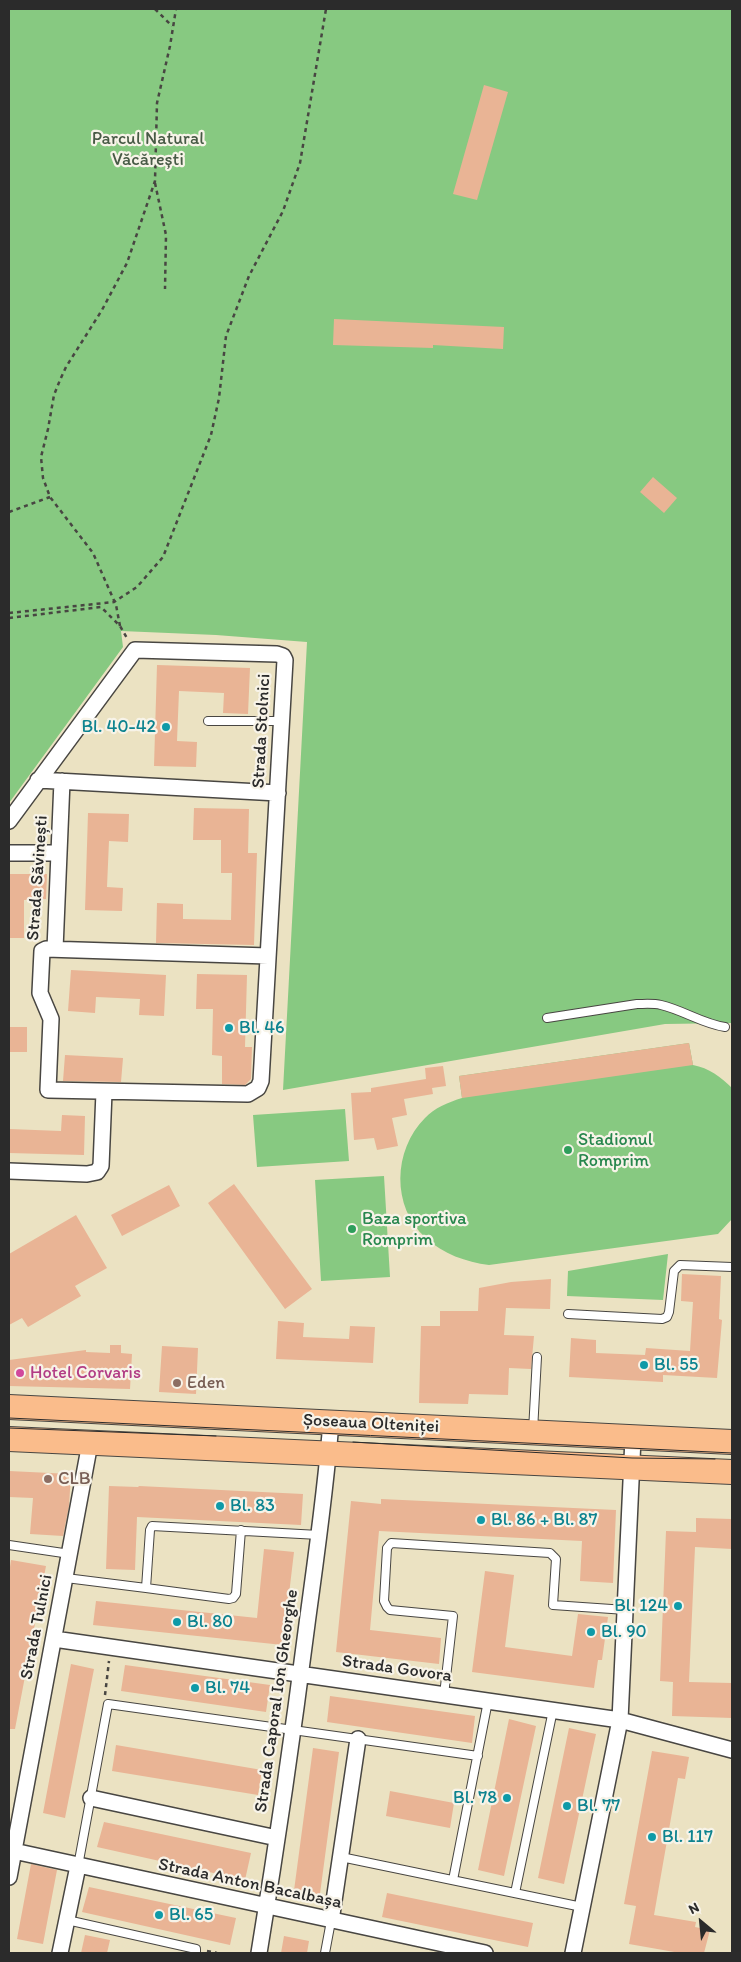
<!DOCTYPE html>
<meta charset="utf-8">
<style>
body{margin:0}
#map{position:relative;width:741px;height:1962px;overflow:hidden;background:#ebe2c2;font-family:Itim,sans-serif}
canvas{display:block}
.frame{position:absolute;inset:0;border:10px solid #2b2b2b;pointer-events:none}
.north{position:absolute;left:676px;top:1897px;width:50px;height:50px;-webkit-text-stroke:4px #f7f3e8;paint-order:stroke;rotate:332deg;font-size:14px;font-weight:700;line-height:20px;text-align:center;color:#2b2b2b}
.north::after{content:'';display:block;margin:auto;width:18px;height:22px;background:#2b2b2b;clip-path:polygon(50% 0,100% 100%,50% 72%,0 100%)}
</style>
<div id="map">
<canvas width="741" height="1962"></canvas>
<div class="frame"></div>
<div class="north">N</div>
</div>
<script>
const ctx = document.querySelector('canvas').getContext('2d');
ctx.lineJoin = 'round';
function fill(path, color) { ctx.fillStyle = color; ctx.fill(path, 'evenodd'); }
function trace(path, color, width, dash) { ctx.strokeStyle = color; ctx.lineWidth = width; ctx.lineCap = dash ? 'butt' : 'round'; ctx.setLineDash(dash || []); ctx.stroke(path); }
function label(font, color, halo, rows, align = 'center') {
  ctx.font = font + ' Itim,sans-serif'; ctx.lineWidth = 4.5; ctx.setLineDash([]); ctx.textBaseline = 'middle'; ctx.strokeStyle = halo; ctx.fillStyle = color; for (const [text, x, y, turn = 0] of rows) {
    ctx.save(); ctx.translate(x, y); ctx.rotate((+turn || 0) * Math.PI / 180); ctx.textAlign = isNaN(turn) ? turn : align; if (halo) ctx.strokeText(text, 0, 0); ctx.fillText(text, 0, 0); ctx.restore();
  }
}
fill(new Path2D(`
 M9 9H732V1023L665 1024 283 1090 307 642 216 635 121 631 123 647 9 803Z
 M689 1043 693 1065C709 1068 721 1077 732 1088V1219L718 1234 489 1265C466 1262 443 1254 426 1238 391 1207 393 1150 425 1118 434 1108 449 1102 462 1098L459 1076Z
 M345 1109 349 1161 257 1167 253 1115Z
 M384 1176 390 1277 321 1281 315 1180Z
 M668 1254 663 1300 567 1296 568 1271Z`), '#87c981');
fill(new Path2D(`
 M484 85 508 92 477 200 453 194Z
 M334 319 504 327 503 349 433 345V348L333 345Z
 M653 477 677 498 664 513 640 492Z
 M157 665 250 668 248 714 223 713 224 693 179 691 177 741 197 742 196 767 154 766Z
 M194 808 249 809 248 853H257L254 945 156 943 157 903 183 904V919L231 920 232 873H221V840H193Z
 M88 813 129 814 128 842 109 841 107 887 123 888 122 911 85 910Z
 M9 874H47L46 899 24 900V938H9Z
 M71 970 166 975 164 1016 139 1015 140 999 96 997 95 1013 68 1011Z
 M197 974 247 975 245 1047H252L251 1079 245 1085 222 1084V1056L212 1055 213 1009H196Z
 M9 1027H27V1052H9Z
 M689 1043 693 1065 462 1098 459 1076Z
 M65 1055 123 1058 121 1082 63 1081Z
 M443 1066 446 1086 432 1088 433 1094 404 1099 407 1115 392 1118 398 1146 377 1150 374 1138 354 1140 351 1093 371 1092V1088L426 1079 425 1068Z
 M62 1115 85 1116 84 1155 9 1153V1129L61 1131Z
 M234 1184 312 1289 285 1309 208 1203Z
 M169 1185 180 1206 122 1236 111 1215Z
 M76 1215 107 1268 75 1286 81 1296 28 1327 22 1318 9 1325V1254Z
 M682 1274 721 1276 719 1319 722 1320 717 1378 663 1375V1382L569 1377 571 1338 596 1340V1353L645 1355 646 1348 690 1351 693 1302 681 1301Z
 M551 1279 550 1309 506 1308 504 1335 534 1336 531 1369 509 1368 508 1395 469 1394 468 1404 419 1403 421 1326H440V1311H478L479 1288 511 1282Z
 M278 1321 304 1323 303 1337 349 1339 350 1326 375 1327 373 1363 276 1359Z
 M110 1345H121V1353L132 1354 130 1389 9 1386V1360L86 1350V1352L110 1353Z
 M162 1346 198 1348 196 1394 159 1392Z
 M9 1471 71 1474 69 1506 63 1536 30 1534 33 1498 9 1497Z
 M109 1486 138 1487 139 1486 303 1494 301 1525 137 1517 135 1570 106 1569Z
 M381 1499 616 1510 613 1583 580 1581 582 1541 379 1531 370 1630 441 1638 439 1664 336 1652 351 1501 381 1504Z
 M696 1518 732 1519V1549L695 1547 689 1682 732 1683V1718L672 1716 673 1682 660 1681 666 1531 696 1532Z
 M264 1549 294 1552 283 1645 93 1625 96 1601 257 1618Z
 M11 1560 46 1566 15 1729H9V1574Z
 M485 1571 514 1575 505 1647 572 1656 578 1614 608 1617 602 1660H598L594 1688 472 1672Z
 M71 1664 94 1669 65 1818 43 1813Z
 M125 1665 270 1685 266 1712 121 1691Z
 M330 1696 475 1716 472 1743 327 1722Z
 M509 1719 536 1726 504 1876 478 1870Z
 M569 1728 596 1734 564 1884 538 1878Z
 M116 1745 262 1770 258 1795 112 1771Z
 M313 1748 339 1752 319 1901 293 1898Z
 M652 1751 689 1757 685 1779 678 1778 654 1915 696 1922 695 1927 710 1930 704 1953H680L629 1944 636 1906 624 1904Z
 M390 1791 454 1803 450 1828 386 1816Z
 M104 1822 251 1853 245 1880 97 1847Z
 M31 1864 57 1870 43 1944 17 1939Z
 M89 1887 236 1918 230 1945 82 1912Z
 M387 1893 533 1923 528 1947 382 1917Z
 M85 1935 110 1940 107 1953H81Z
 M284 1936 309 1941 307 1953H281Z`), '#e9b495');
const service = new Path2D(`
 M208 721H282
 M547 1018 637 1004C644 1004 653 1003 661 1005 683 1010 703 1024 725 1027
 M568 1314 662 1319 667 1317 669 1312 674 1271 680 1265 732 1267
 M533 1431 537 1357
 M9 1545 70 1554
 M66 1578 146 1588 150 1530 152 1526 319 1535
 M146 1588 229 1599 233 1598 236 1594 241 1530
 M444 1695 453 1616 390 1610 387 1607 384 1601 387 1548 391 1543 550 1553 556 1559 553 1605 626 1610
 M341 1857 582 1907
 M78 1866 108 1704 478 1756
 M453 1880 488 1701
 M515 1893 553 1710
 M67 1920 196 1949V1953
 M325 1953 331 1921`);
const minor = new Path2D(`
 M38 780 278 793
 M9 821 135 650 277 654 283 656 285 660 261 1081 258 1088 248 1094 48 1090 51 1019 40 993 42 951 46 949 268 956
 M9 853H59
 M55 949 62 781
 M9 1171 87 1174 97 1172 101 1166 104 1092
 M54 1639 620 1720 732 1750
 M91 1798 277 1838
 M9 1850 485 1953
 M9 1877 90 1443
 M331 1921 358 1739
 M60 1953 78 1866
 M259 1953C277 1844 293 1734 307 1624 316 1557 326 1489 331 1421
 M573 1953 620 1720 633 1438`);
const primary = new Path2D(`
 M9 1407 732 1442
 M9 1439 732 1472`);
trace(service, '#484642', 10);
trace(minor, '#484642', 18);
trace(primary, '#484642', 26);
trace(new Path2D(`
 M155 9 172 26
 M155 183 166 235 165 289
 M9 512 50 497
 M9 613 114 602 137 587 163 557 211 435 219 398 226 336 249 276 283 211 300 163 326 9
 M9 618 101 607 120 626 127 638
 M120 626 116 605 93 553 50 497 43 478 41 457 48 429 54 395 60 380 66 367 102 310 127 263 155 181 157 103 170 46 176 9
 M105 1695 109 1661
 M207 1951 217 1953`), '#484642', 2.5, [4, 4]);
trace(service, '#fff', 8);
trace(minor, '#fff', 15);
trace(primary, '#fabc8b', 24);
trace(new Path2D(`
 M9 1418 732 1453
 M9 1428 216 1436
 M353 1442 632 1458 715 1459`), '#2b2b2b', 1);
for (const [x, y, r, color] of [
 [166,727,5,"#0f9aa8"],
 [229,1028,5,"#0f9aa8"],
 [568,1150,5,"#2e9e5b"],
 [352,1229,5,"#2e9e5b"],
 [644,1365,5,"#0f9aa8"],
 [20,1373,5,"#d1479c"],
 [177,1383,5,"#8d6e63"],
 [48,1479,5,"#8d6e63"],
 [220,1506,5,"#0f9aa8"],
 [481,1520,5,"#0f9aa8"],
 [678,1606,5,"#0f9aa8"],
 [177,1622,5,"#0f9aa8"],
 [591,1632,5,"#0f9aa8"],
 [195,1688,5,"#0f9aa8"],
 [507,1798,5,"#0f9aa8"],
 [567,1806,5,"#0f9aa8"],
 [652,1837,5,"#0f9aa8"],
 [159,1915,5,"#0f9aa8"]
]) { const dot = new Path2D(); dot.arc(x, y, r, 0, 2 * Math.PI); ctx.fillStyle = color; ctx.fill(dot); trace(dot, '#f7f3e8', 2); }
label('18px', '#475a45', '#f7f3e8', [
 ["Parcul Natural",148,139],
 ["Văcărești",148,160]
]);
label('18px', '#0d838f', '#f7f3e8', [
 ["Bl. 40-42",156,727,"right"],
 ["Bl. 46",239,1028],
 ["Bl. 55",654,1365],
 ["Bl. 83",230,1506],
 ["Bl. 86 + Bl. 87",491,1520],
 ["Bl. 124",668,1606,"right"],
 ["Bl. 80",187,1622],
 ["Bl. 90",601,1632],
 ["Bl. 74",205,1688],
 ["Bl. 78",497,1798,"right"],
 ["Bl. 77",577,1806],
 ["Bl. 117",662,1837],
 ["Bl. 65",169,1915]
], 'left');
label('18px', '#2b2b2b', '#f7f3e8', [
 ["Strada Stolnici",262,731,-87],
 ["Strada Săvinești",38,878,-86],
 ["Șoseaua Olteniței",371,1424,3],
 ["Strada Tulnici",37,1627,-79],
 ["Strada Govora",397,1669,8],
 ["Strada Caporal Ion Gheorghe",277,1701,-82],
 ["Strada Anton Bacalbașa",250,1884,12]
]);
label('18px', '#27864d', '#f7f3e8', [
 ["Stadionul",578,1140],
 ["Romprim",578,1161],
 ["Baza sportiva",362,1219],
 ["Romprim",362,1240]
], 'left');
label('18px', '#b23c85', '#f7f3e8', [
 ["Hotel Corvaris",30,1373]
], 'left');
label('18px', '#785e54', '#f7f3e8', [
 ["Eden",187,1383],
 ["CLB",58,1479]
], 'left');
</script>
